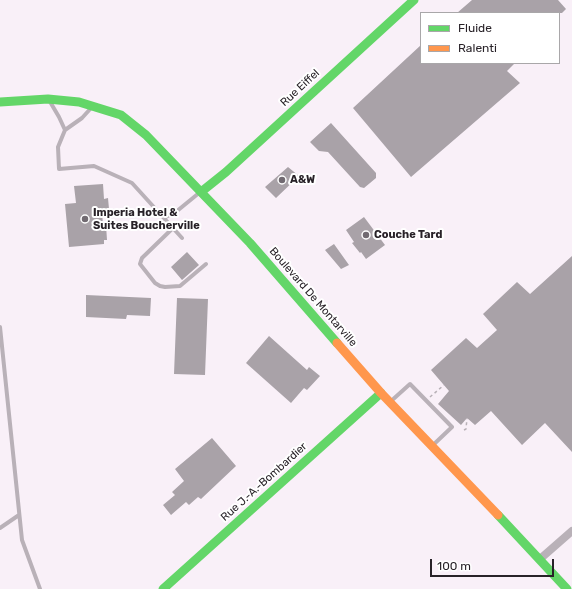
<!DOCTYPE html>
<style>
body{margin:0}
#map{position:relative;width:572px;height:589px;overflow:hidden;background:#f9f0f8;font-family:Rubik,sans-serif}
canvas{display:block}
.legend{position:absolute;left:420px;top:12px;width:140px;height:52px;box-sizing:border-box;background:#fff;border:1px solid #a9a7a9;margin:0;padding:5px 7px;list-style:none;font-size:12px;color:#282228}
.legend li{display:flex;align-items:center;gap:8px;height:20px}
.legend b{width:20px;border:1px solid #a9a7a9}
.scale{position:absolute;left:430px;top:559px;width:124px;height:18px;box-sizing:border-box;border:2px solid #282228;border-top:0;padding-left:5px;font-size:12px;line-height:14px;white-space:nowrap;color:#282228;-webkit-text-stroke:3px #fff;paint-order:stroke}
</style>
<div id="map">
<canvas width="572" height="589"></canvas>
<ul class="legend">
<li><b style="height:5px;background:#63d668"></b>Fluide</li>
<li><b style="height:5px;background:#ff974d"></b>Ralenti</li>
</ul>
<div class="scale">100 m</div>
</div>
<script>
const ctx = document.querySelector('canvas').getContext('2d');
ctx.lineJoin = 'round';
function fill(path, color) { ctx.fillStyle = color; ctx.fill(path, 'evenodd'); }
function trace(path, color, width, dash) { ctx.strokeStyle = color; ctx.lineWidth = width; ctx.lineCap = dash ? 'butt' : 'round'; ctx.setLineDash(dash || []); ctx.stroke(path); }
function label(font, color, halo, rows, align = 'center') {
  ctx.font = font + ' Rubik,sans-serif'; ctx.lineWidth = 4; ctx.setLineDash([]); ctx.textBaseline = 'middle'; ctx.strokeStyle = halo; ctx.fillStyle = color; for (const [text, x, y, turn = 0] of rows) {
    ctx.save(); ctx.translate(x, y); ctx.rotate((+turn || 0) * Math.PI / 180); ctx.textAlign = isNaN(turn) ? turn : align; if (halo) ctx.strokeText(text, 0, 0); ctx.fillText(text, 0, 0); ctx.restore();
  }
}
fill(new Path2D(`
 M472 0H558L566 9 562 13H457Z
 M421 45V63H515L507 71 520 83 411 177 353 108Z
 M331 123 376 173V178L364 188 360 187 328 152 319 151 310 142Z
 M288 167 299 176 276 198 265 187Z
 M103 184 104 199 108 198 109 209H105V212H102L103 225H106L107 240H104V244L69 247 65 204 76 203 74 186Z
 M364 217 385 245 366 259 361 252 360 253 352 243 354 242 346 230Z
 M334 244 349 265 341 269 325 250Z
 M187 252 199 265 182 280 171 267Z
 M572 256V452L545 423 522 445 491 411 475 425 467 418 461 425 438 404 449 391 431 370 466 338 477 348 497 330 483 314 517 282 530 294Z
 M86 295 151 298 150 316 127 315 126 319 86 317Z
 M177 298 208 299 205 375 174 374Z
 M269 336 307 370 309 367 320 376 307 390 304 388 291 403 246 363Z
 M212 438 236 466 201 499 198 497 189 505 186 502 171 515 163 505 175 495 172 492 184 481 175 469Z`), '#a9a2a8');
trace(new Path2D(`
 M430 397 444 385
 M464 430 466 429 467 418`), '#b8b1b7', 1.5, [3, 3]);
trace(new Path2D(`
 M49 100 59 117 65 130
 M92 107 82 118 65 130 58 147 59 169 94 166 132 183 182 238
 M164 218 177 211 199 193
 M173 228 142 258 140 264 155 283 160 286 165 287 180 286 206 264
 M0 327 22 540 40 589
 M390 402 410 384 452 427 432 446
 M0 528 19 515`), '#b9b1b8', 4);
trace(new Path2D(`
 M540 559 572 531`), '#b9b1b8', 8);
trace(new Path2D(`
 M0 102 48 99 79 102 121 115 146 135 250 243 337 343
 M201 192 226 172 414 0
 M498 515 567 589
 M163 589 381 393`), '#63d668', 9);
trace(new Path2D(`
 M337 343 381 393 498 515`), '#ff974d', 9);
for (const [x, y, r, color] of [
 [282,180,4,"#716a71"],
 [85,219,4,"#716a71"],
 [366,235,4,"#716a71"]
]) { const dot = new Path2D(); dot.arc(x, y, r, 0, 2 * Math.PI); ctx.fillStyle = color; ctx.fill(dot); trace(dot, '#fff', 1.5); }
label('11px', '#282228', '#fff', [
 ["Rue Eiffel",300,88,-43],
 ["Boulevard De Montarville",313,297,49],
 ["Rue J.-A.-Bombardier",264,482,-42]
]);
label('bold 11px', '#282228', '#fff', [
 ["A&W",290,180],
 ["Imperia Hotel &",93,213],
 ["Suites Boucherville",93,226],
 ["Couche Tard",374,235]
], 'left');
</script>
